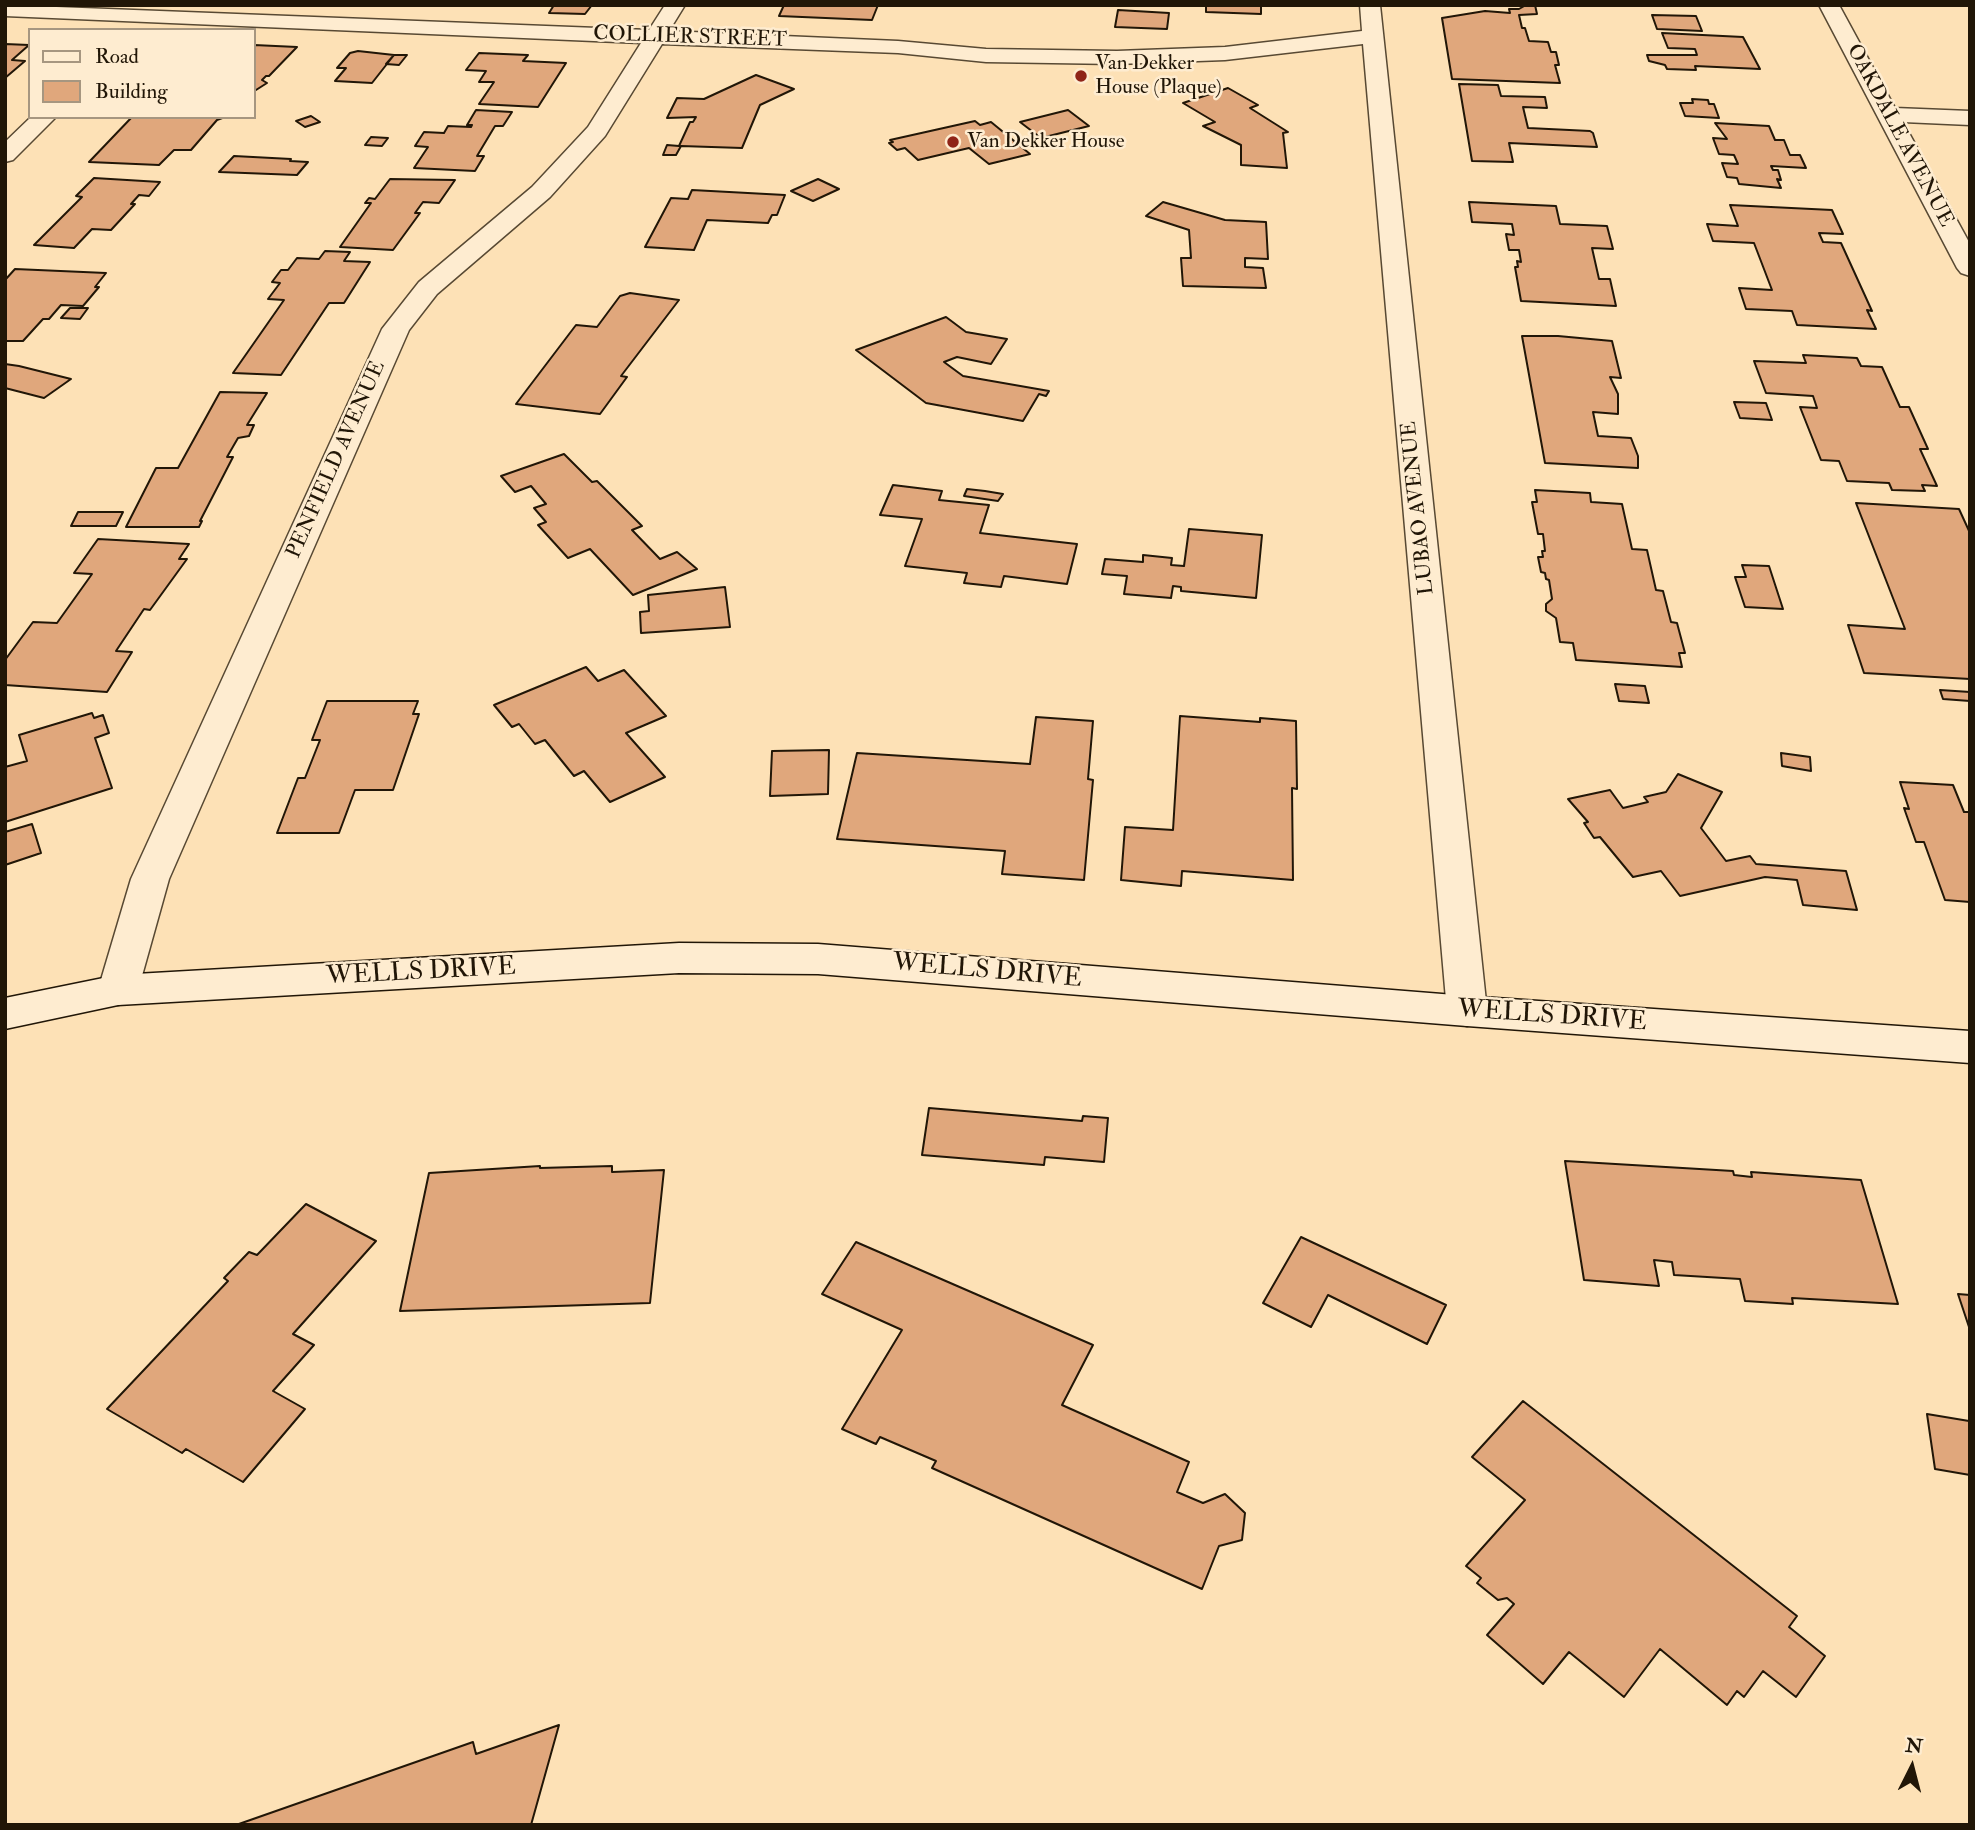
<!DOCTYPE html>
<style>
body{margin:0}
#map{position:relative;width:1975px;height:1830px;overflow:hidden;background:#fde1b6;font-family:"IM FELL Double Pica",serif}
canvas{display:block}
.frame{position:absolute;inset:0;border:7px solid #211607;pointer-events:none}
.legend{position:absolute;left:28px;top:28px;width:228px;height:91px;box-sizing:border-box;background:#feecd0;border:2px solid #a69680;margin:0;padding:9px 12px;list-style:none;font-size:21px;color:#211607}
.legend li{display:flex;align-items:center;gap:14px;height:35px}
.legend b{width:35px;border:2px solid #a69680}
.north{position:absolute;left:1877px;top:1732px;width:70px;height:70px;-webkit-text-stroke:5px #feecd0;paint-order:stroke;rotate:6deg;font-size:19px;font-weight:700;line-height:28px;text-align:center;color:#211607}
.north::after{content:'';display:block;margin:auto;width:24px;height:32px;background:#211607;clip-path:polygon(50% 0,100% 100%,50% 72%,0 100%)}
</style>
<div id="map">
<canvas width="1975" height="1830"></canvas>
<div class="frame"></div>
<ul class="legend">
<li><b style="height:9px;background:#feecd0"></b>Road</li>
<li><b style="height:19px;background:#e0a77c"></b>Building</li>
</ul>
<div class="north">N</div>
</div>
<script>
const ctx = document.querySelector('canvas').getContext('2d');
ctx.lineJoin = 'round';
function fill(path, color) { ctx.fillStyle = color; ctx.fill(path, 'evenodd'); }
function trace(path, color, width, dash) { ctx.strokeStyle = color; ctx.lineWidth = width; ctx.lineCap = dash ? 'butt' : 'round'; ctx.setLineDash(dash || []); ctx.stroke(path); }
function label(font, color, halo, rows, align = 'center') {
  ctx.font = font + ' "IM FELL Double Pica",serif'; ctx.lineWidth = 5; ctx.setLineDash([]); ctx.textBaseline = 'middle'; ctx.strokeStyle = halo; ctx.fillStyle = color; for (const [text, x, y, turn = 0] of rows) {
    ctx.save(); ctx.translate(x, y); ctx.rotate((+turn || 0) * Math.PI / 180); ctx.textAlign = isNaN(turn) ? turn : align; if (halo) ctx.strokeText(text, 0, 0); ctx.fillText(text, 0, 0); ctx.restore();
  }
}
const building = new Path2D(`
 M554 5H592L585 14 549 13Z
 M784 5H878L872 20 779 16Z
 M1206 5H1261V14L1206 12Z
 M1526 5H1535L1537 14 1519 15 1522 28H1525L1529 41 1548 42 1551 52H1556L1559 65H1555L1560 83 1452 79 1442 18 1485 11 1510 13 1509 9H1519Z
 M1118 10 1169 13 1167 29 1115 27Z
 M1652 15 1696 16 1702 31 1657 29Z
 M1662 33 1743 37 1760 69 1695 66 1696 70 1667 69 1665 65 1649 61 1647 55H1697L1695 49 1668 48Z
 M5 44 29 45 12 60 25 61 5 78Z
 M254 45 297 47 269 76H266L262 80 267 83 256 90H254Z
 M358 51 394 55 372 83 335 81 346 68H337L350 53Z
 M479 53 528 55 523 61 566 63 538 107 479 104 494 82H479L486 71 466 70Z
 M394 55H407L399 65 386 64Z
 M756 75 794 89 760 105 742 148 681 146 676 155H663L667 145 679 146 690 122H693L696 117 667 118 677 98 704 99Z
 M1459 84 1498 85 1501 96 1545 97 1547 108 1523 107 1528 128 1590 131 1593 133 1597 147 1509 143 1513 162 1472 161Z
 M1228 88 1258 105 1250 108 1288 132 1283 133 1287 168 1241 165V145L1203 126 1215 122 1183 103Z
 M1692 99 1708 100 1709 104H1714L1719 118 1685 116 1680 103H1693Z
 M476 110 512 112 503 126H495L477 156H484L475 171 414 168 428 147 415 146 424 132 444 133 448 126 471 127 472 125H467Z
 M1068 110 1089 126 1041 138 1020 122Z
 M311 116 320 122 305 127 296 121Z
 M132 117H225L217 120 191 150H174L159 165 89 162Z
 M975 121 980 125 991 122 1030 154 989 164 969 148 918 160 905 148 897 150 889 143 893 142 890 140Z
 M1715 123 1769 126 1775 140H1784L1790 155H1800L1806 168 1771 166 1773 170H1778L1781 180 1777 179 1781 188 1739 184 1737 178 1727 177 1722 163 1738 164 1734 155 1719 154 1713 138 1727 139Z
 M371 137 388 138 382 146 365 145Z
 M234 156 291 159 290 161 308 162 297 175 219 172Z
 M94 178 160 182 149 196 139 195 131 204H135L111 230 92 229 74 248 34 245 82 197 76 196Z
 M390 179 455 180 439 203 423 202 415 213H420L393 250 340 247 371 203H365L369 198 375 199Z
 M818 179 839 189 813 201 791 191Z
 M692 190 785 195 777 215H772L768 223 707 220 694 250 645 247 671 198 688 199Z
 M1163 202 1225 220 1266 222 1268 259 1245 258V267L1263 268 1266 288 1183 286 1181 258H1191L1189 230 1146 216Z
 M1469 202 1556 206 1560 224 1607 226 1613 249 1592 248 1599 279H1610L1616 306 1521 301 1515 267H1518L1517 261 1521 262 1519 250H1509L1506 234 1514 235 1512 224 1472 222Z
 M1730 205 1832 210 1843 234 1819 233 1823 242 1841 243 1872 311 1867 310 1876 329 1797 325 1792 311 1746 309 1739 288 1772 290 1754 243 1713 241 1707 224 1738 226Z
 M325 251 350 252 344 261 370 262 344 303H329L281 375 233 373 284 300 268 299 280 283 272 282 281 270H288L297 258 319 259Z
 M15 269 106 273 95 287H99L83 306 61 305 49 319H43L23 341H5V280Z
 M630 293 679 300 621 376 627 377 600 414 516 404 576 325 597 327 620 296Z
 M70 308H88L80 319 61 318Z
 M946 317 966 332 1007 339 991 364 957 357 944 362 963 376 1049 391 1046 396 1039 394 1023 421 926 403 856 350Z
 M1522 336H1558L1612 341 1621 378 1610 377 1618 394V414L1593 412 1598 436 1631 438 1638 456V468L1545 463Z
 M1803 355 1857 358 1861 366 1882 367 1900 407H1909L1928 449H1920L1937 486 1922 485 1925 491 1892 490 1889 483 1847 481 1839 461 1821 460 1800 407 1817 408 1813 396 1766 393 1754 361 1806 363Z
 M5 364 19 366 71 379 44 398 5 388Z
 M220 392 267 393 247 425H254L249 436 238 438 227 457H233L200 521H202L199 527H126L156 468H178Z
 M1734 402 1766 403 1772 420 1740 418Z
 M564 454 592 482 597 481 642 526 632 530 660 559 677 552 697 569 633 595 590 549 568 558 538 525 546 522 534 508 546 504 531 486 515 492 501 476Z
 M893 485 942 491 939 500 989 505 980 533 1077 544 1067 584 1004 576 1001 587 964 583 967 573 905 566 922 519 880 515Z
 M967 489 985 491 1003 494 998 501 964 496Z
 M1535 490 1590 493 1591 502 1622 504 1632 549 1647 550 1656 590 1663 591 1671 622 1677 623 1685 653H1679L1682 667 1576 660 1573 643 1560 642 1556 618 1546 611V604L1552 599 1549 580 1546 579 1545 573 1541 572 1538 557H1543L1542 551H1545L1543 534H1538L1532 502H1537Z
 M1856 503 1959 509 1970 533V679L1864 673 1848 625 1905 629Z
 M78 512H123L116 526H71Z
 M1189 529 1262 535 1256 598 1181 591V587L1173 586 1171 598 1124 594 1127 576 1102 574 1105 559 1143 562V555L1172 558 1171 565 1184 566Z
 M98 539 189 544 179 559H187L150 610 144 609 116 651 132 652 107 692 5 685V660L33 622 57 623 92 574 74 573Z
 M1742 565 1769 566 1783 609 1745 607 1735 577H1746Z
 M725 587 730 627 641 633 640 612 649 611 648 595Z
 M586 667 598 681 624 670 666 716 626 733 665 777 610 802 584 771 574 776 545 740 535 744 519 724 512 727 494 705Z
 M1615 684 1645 686 1649 703 1619 701Z
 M1940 690 1970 692V701L1943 699Z
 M327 701H418L413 714H419L393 790H355L339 833H277L298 778H305L320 740H312Z
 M92 713 94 718 103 715 109 733 95 738 112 788 5 822V767L27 761 19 735Z
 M1180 716 1260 722V718L1296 721 1297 789 1292 788 1293 880 1182 871 1181 886 1121 880 1125 827 1173 830Z
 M1036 717 1093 721 1088 779 1093 780 1084 880 1002 874 1005 851 837 839 857 753 1030 764Z
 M829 750 828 794 770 796 772 751Z
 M1781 753 1810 757 1811 771 1782 766Z
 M1678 774 1722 792 1701 828 1726 861 1750 856 1756 864 1846 871 1857 910 1803 905 1797 880 1765 877 1680 896 1661 871 1633 877 1600 837 1594 838 1584 823 1588 822 1568 799 1610 790 1623 808 1648 802 1644 797 1666 792Z
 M1900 782 1953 785 1964 812H1969L1970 816V902L1945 900 1924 842H1916L1904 808 1909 809Z
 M32 824 41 853 5 865V832Z
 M929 1108 1082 1121 1083 1116 1108 1118 1104 1162 1045 1157 1044 1165 922 1155Z
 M1565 1161 1733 1171 1734 1175 1752 1177 1751 1172 1861 1180 1898 1304 1792 1298 1793 1304 1745 1301 1740 1279 1674 1275 1672 1262 1654 1260 1659 1286 1584 1280Z
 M540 1166V1168L612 1166V1172L664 1170 650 1303 400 1311 429 1173Z
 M306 1204 376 1241 293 1334 314 1345 273 1391 305 1409 243 1482 186 1449 182 1453 107 1409 228 1281 224 1278 249 1252 257 1255Z
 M1301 1237 1446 1305 1427 1344 1328 1295 1311 1327 1263 1303Z
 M856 1242 1093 1345 1062 1405 1189 1462 1177 1492 1203 1503 1225 1494 1245 1513 1242 1540 1219 1546 1202 1589 932 1468 936 1461 880 1437 876 1444 842 1429 902 1330 822 1294Z
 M1958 1294 1970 1295V1330Z
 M1523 1401 1797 1616 1789 1627 1825 1656 1796 1697 1763 1671 1744 1697 1737 1691 1727 1705 1660 1649 1624 1697 1569 1652 1543 1684 1487 1635 1514 1604 1507 1598 1498 1600 1477 1583 1481 1578 1466 1566 1525 1500 1472 1457Z
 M1927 1414 1969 1421 1970 1475 1935 1469Z
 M559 1725 531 1825H236L473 1742 476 1754Z`);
fill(building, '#e0a77c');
trace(building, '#211607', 2);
const street = new Path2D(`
 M5 5 649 30 665 5H685L669 31 898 41 986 49 1117 51 1225 47 1362 31 1360 5H1380L1487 1011 1481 1022 1467 1026 1453 1022 1447 1011 1363 44 1225 60 1117 64 986 62 898 53 662 44 605 136 550 197 437 294 409 330 169 879 138 990 132 1001 118 1005 104 1001 98 990 131 879 382 329 419 282 532 187 588 127 641 43 5 16Z
 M1819 5H1839L1895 108 1970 111V125L1903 122 1970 244V276L1961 273 1957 268Z
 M31 117H56L13 160 5 162V142Z`);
const secondary = new Path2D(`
 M679 943 818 944 1467 996 1970 1031V1063L1467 1026 818 974 679 973 118 1005 5 1029V998L118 975Z`);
trace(street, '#584933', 3);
trace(secondary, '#211607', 3);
fill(street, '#feecd0');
fill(secondary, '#feecd0');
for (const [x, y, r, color] of [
 [1081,76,7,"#8f2418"],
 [953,142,7,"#8f2418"]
]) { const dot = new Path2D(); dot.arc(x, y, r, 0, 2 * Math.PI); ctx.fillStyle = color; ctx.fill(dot); trace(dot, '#feecd0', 2.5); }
label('21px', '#211607', '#feecd0', [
 ["COLLIER STREET",690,38,2],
 ["OAKDALE AVENUE",1899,136,62],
 ["PENFIELD AVENUE",337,460,-66],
 ["LUBAO AVENUE",1419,508,-96]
]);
label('21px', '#211607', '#feecd0', [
 ["Van Dekker",1095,64],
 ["House (Plaque)",1095,88],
 ["Van Dekker House",967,142]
], 'left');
label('26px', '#211607', '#feecd0', [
 ["WELLS DRIVE",987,972,5],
 ["WELLS DRIVE",421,973,-3],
 ["WELLS DRIVE",1552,1017,4]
]);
</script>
